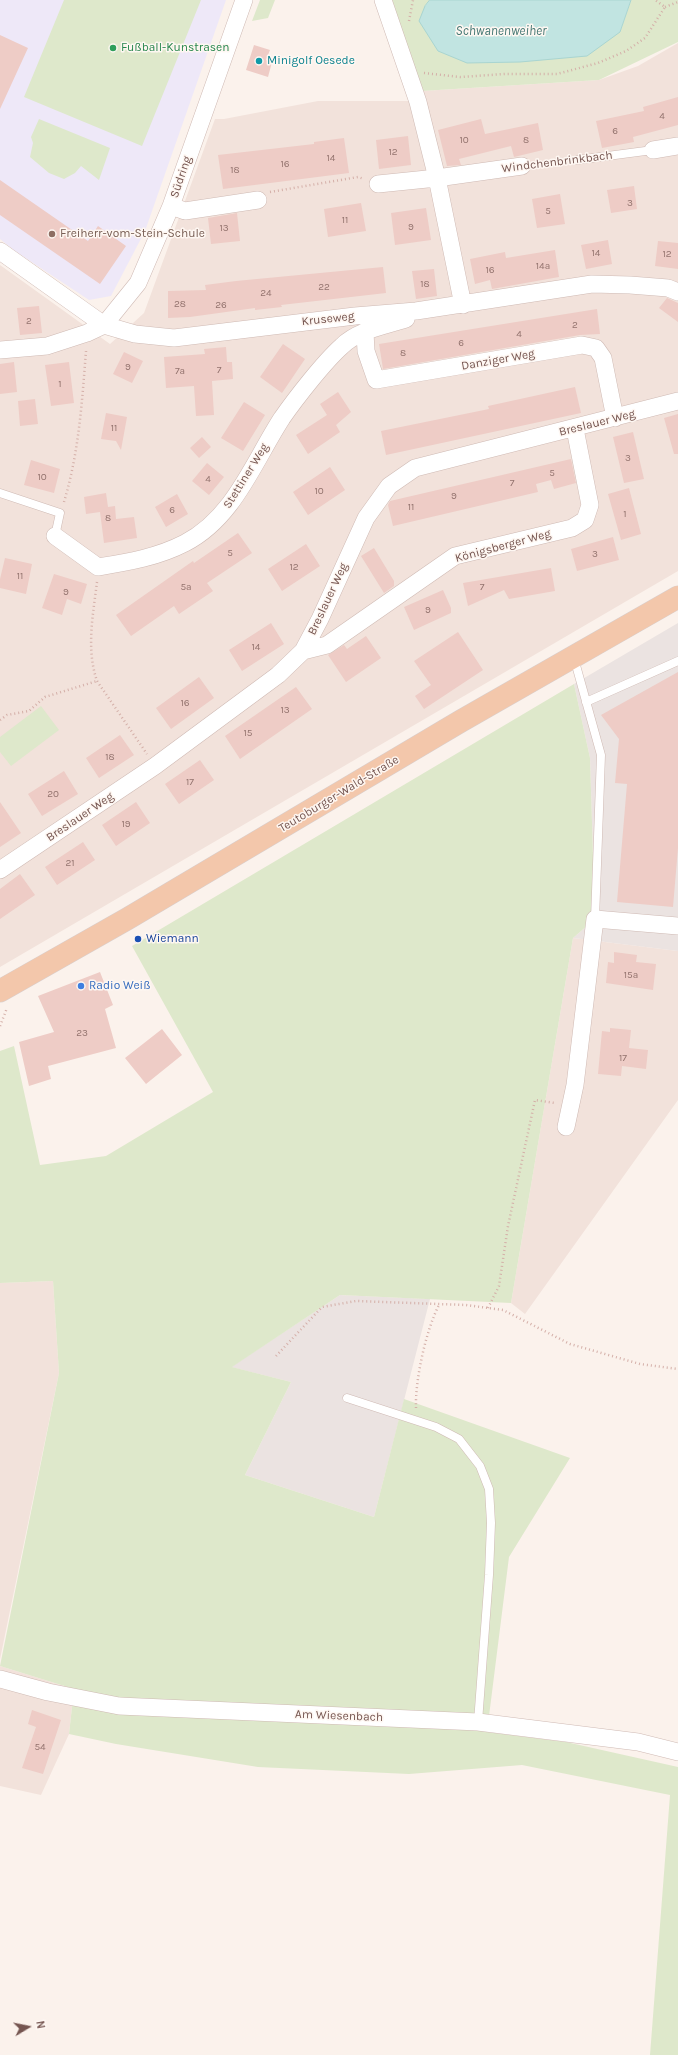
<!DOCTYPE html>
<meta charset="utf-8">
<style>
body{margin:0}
#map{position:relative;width:678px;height:2055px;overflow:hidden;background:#fbf2ec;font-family:Karla,sans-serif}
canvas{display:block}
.north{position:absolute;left:8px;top:2007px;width:40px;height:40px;-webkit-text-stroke:3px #fef7f2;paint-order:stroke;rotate:80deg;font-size:11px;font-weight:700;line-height:16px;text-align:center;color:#755550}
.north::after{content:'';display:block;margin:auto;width:14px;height:18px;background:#755550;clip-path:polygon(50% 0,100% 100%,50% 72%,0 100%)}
</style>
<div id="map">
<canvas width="678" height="2055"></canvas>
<div class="north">N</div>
</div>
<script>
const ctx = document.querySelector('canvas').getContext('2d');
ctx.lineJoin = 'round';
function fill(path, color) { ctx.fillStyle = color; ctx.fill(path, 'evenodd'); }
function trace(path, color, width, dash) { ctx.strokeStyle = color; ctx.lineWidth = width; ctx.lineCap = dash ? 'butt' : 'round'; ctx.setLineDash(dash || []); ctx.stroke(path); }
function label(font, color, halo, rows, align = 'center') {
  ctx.font = font + ' Karla,sans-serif'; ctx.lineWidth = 3; ctx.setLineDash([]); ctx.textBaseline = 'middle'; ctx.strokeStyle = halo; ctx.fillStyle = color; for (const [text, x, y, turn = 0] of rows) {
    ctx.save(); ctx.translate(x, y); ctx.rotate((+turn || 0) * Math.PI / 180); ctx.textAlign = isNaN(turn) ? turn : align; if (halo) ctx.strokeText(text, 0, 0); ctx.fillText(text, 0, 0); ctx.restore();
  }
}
fill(new Path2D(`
 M678 43V571L0 967V265L110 344 144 313 215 119H224L318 101H412L422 91 599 80 638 66Z
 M573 938 678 951V1100L525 1314 511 1303Z
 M53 1281 59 1373 0 1659V1283Z
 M0 1666 74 1689 69 1734 41 1795 0 1786Z`), '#f2e2db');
fill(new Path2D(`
 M678 623V951L573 938 595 919 590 758 574 684Z
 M340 1295 430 1299 374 1517 245 1475 291 1382 231 1367Z`), '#ebe3e1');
fill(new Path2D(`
 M0 0H226L145 231 111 296 89 300 15 251 0 239Z`), '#eee8f8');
fill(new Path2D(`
 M64 0H201L142 146 24 97Z
 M260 0H275L268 18 252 21Z
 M390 0H430L425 6 620 32 631 0H678V42L599 80 422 91Z
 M39 119 110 148 99 180 81 166 75 173 64 179 49 173 30 157 33 143 31 137Z
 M574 684 590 758 595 919 573 938 511 1303 340 1295 232 1367 291 1382 245 1475 374 1517 404 1399 570 1458 509 1557 487 1732 566 1742 678 1767V2055H650L670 1795 522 1765 409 1774 258 1767 116 1744 69 1734 74 1689 0 1666 59 1373 53 1281 0 1283V1051L14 1046 40 1165 106 1156 213 1092 132 946Z
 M41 706 59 730 11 766 0 752V737Z`), '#dee8cb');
const water = new Path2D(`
 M430 0H631L620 32 587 56 520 62 467 63 438 51 419 21 425 6Z`);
fill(water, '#c1e4e1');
trace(water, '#a9d5d1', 1);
fill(new Path2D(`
 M0 35 28 48 0 109Z
 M254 45 270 50 266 60 272 62 268 77 246 70Z
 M678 97V125L633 137 634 142 602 148 596 121 644 111 643 107Z
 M481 119 485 134 538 123 543 150 514 157 511 146 459 159 461 165 447 166 438 130Z
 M408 136 411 165 379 169 376 140Z
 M344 138 349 173 223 189 218 155 314 144V142Z
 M0 180 88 241 98 226 126 246 100 284 0 215Z
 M634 186 637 209 611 213 607 190Z
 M560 194 565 224 537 228 532 199Z
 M361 203 366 231 328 237 324 209Z
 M426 208 431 240 395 245 391 213Z
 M237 213 240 241 211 244 208 218Z
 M608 240 612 264 586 269 581 245Z
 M658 241 678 243V269L655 266Z
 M555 250 559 277 492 289 490 280 475 284 470 259 505 252 506 258Z
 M383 267 386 293 281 305 282 307 255 310V308L190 317 168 318V291L206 290 205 285 236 281Z
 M434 269 437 296 416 299 412 271Z
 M667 298 678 303V322L659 308Z
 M39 306 42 333 20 335 17 308Z
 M597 309 600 334 580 335 383 369 379 344Z
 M283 344 305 359 282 393 260 377Z
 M226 347 227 362H232L233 379 212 381 214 415 196 416 194 386 166 388 164 357 205 354 204 349Z
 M124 352 143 361 132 383 113 374Z
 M14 362 17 392 0 394V364Z
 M69 362 74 403 51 406 45 365Z
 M575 387 581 413 386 455 381 431 489 409 488 406Z
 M338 392 351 412 336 425 340 432 308 454 296 435 327 415 320 404Z
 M35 399 38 424 20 426 18 401Z
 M244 402 265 415 243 451 221 438Z
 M106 413 127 417 121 450 116 441 101 439Z
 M678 414V454H674L664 418Z
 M633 432 644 479 624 483 613 437Z
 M202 437 211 447 199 458 190 448Z
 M571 459 576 483 554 489 551 480 536 484 538 492 393 526 388 505 390 501Z
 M31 460 60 469 54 493 24 485Z
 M207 463 224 477 209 495 192 481Z
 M330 467 345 490 308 515 293 492Z
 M629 488 641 534 621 540 608 494Z
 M106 493 108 507 115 506 116 519 134 517 137 538 104 543 100 512 86 514 84 497Z
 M177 494 188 514 166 527 155 507Z
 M238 533 252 553 207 583 213 591 179 614 174 606 131 636 116 615 193 561 194 563Z
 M613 537 619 560 577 571 571 549Z
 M306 544 320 566 282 591 268 569Z
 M374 548 394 581V586L384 593 361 556Z
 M5 558 32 564 26 594 0 588V579Z
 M551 568 555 591 509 599 504 590 468 606 463 583Z
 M54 574 87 584 81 604 67 599 62 615 42 608Z
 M443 590 451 608V613L414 630 404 607Z
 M271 623 284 644 242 671 229 650Z
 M458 632 483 670 424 709 415 696 431 685 414 661Z
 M366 636 381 658 346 682 328 655 344 645 347 649Z
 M678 672V848L673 907 617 902 627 784 615 783 619 739 601 715Z
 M199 677 214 698 171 729 156 708Z
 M296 687 312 709 240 759 225 736Z
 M120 735 134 755 99 778 86 758Z
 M200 760 214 780 179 804 165 784Z
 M64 771 78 794 42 816 28 794Z
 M0 802 21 833 0 847Z
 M136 802 150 823 116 846 102 825Z
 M83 842 95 860 57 885 45 867Z
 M20 874 35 895 0 919V889Z
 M614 952 637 955 636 962 656 964 653 990 606 983 608 962 614 963Z
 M100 972 113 1005 105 1009 116 1048 48 1066 51 1079 29 1086 19 1042 54 1032 38 996Z
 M610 1028 631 1030 629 1048 648 1050 646 1069 622 1066 621 1076 598 1074 602 1031 610 1032Z
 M162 1029 182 1055 146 1084 125 1058Z
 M32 1710 61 1720 43 1774 22 1768 36 1727 28 1724Z`), '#eeccc6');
const lane = new Path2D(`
 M577 160 653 150
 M0 493 60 513 55 536
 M574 658 601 755 595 919
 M586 702 678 661
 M347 1398 436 1427 459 1439 480 1466 489 1489 491 1523 489 1575 478 1722`);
const street = new Path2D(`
 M383 0 418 102 437 178 463 305
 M653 150 678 146
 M378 184 437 178 522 166
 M171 206 185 211 258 200
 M0 251 104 325 135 334 174 338 355 316 416 311 592 284 630 285 668 288 678 292
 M365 332 366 351 376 380 582 345 596 348 603 358 615 418
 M0 350 47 346 87 333 104 325 138 283 171 206 244 0
 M55 536 98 567C129 562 158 557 185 543 234 518 254 461 282 418 296 398 324 362 342 346 358 330 385 326 406 319
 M303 651 327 645 455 556 572 528 585 520 590 505 575 429
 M0 870 155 766 278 675 303 651 320 619 366 518 389 486 415 468 678 401
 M566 1127 575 1085 595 919 678 926
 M0 1679 48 1692 119 1706 478 1722 638 1742 678 1752`);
const primary = new Path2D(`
 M0 991 127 919 461 721 678 597`);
trace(lane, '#cfbab4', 9);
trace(street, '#cfbab4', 18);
trace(primary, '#d8cfce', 23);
trace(new Path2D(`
 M665 7 678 2
 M409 21 413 0
 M424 73 460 77 505 74H557L598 63 626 51 645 38 665 7 655 0
 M538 163 567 160
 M270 192 358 177 364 179
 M64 502C79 452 82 402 86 351
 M97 582C93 615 86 649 97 681L147 754
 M0 720 7 715 29 711 45 697 97 681
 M0 1026 7 1008
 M488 1308 499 1286 508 1226 535 1100 555 1103
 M276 1356 322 1307 356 1301 466 1305 503 1310 570 1344 640 1364 678 1369
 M416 1408C415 1380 426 1330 439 1305`), '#d4afa8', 2.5, [1, 3]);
trace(lane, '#fff', 8);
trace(street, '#fff', 17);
trace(primary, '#f3c7ab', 22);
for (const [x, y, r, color] of [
 [113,48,4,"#2e9e5b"],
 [259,61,4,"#0f9aa8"],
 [52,234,4,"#8d6e63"],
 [138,939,4,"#1a4fb4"],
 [81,986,4,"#3f7fe0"]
]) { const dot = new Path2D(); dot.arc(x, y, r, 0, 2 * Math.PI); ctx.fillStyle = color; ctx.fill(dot); trace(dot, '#fef7f2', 1.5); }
label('10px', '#93736e', null, [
 ["4",662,116],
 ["6",615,131],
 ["10",464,140],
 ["8",526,140],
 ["12",393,152],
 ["14",331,158],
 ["16",285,164],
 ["18",235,170],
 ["3",630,203],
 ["5",548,211],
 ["11",345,220],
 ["9",411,227],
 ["13",224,228],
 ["14",596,253],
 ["12",667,254],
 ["14a",543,266],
 ["16",490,270],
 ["18",425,284],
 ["22",324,287],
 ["24",266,293],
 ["28",180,304],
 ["26",221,305],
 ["2",29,321],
 ["2",575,325],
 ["4",519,334],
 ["6",461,343],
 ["8",403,353],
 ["9",128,367],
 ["7",219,370],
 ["7a",180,371],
 ["1",60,384],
 ["11",114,428],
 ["3",628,458],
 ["5",552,473],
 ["10",42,477],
 ["4",208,479],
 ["7",512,483],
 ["10",319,491],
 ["9",454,496],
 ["11",411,507],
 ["6",172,510],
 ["1",625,514],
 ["8",108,518],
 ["5",230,553],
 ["3",595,554],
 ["12",294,567],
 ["11",20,576],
 ["5a",186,587],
 ["7",482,587],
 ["9",66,592],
 ["9",428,610],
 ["14",256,647],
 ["16",185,703],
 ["13",285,710],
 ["15",248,733],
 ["18",110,757],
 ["17",190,782],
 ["20",53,794],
 ["19",126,824],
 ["21",70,863],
 ["15a",631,975],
 ["23",82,1033],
 ["17",623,1058],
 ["54",40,1747]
]);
label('12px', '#27864d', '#fef7f2', [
 ["Fußball-Kunstrasen",121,48]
], 'left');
label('12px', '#0d838f', '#fef7f2', [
 ["Minigolf Oesede",267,61]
], 'left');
label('12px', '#755550', '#fef7f2', [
 ["Windchenbrinkbach",557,162,-7],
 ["Südring",181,177,-71],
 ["Kruseweg",328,319,-6],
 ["Danziger Weg",498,360,-10],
 ["Breslauer Weg",597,423,-14],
 ["Stettiner Weg",246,476,-58],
 ["Königsberger Weg",503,546,-15],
 ["Breslauer Weg",328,599,-65],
 ["Teutoburger-Wald-Straße",339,794,-31],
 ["Breslauer Weg",80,817,-34],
 ["Am Wiesenbach",339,1716,2]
]);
label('12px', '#785e54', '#fef7f2', [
 ["Freiherr-vom-Stein-Schule",60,234]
], 'left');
label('12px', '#164399', '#fef7f2', [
 ["Wiemann",146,939]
], 'left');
label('12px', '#366cbe', '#fef7f2', [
 ["Radio Weiß",89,986]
], 'left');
label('italic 13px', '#457874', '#fef7f2', [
 ["Schwanenweiher",501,31]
]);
</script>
